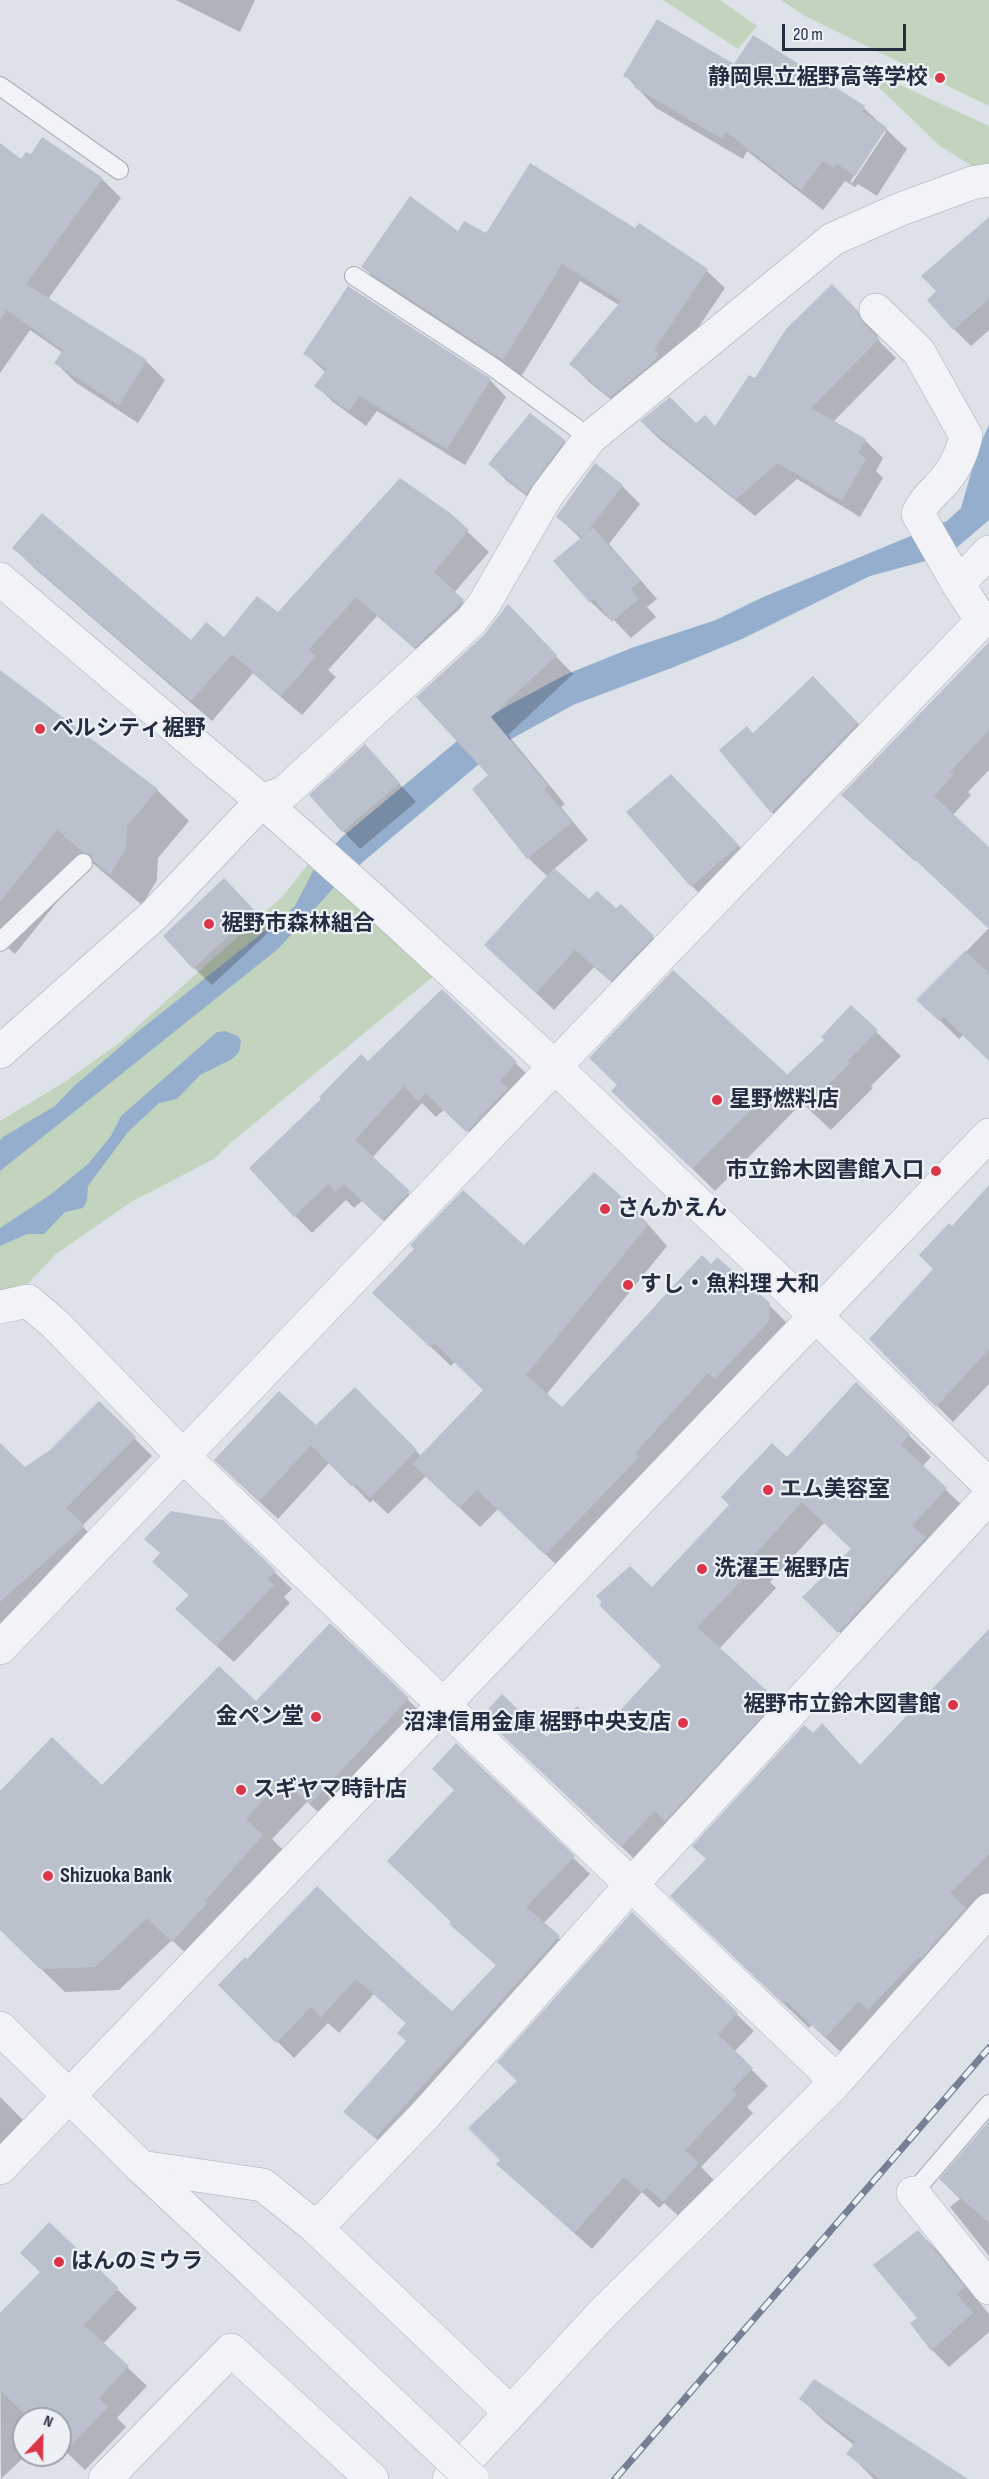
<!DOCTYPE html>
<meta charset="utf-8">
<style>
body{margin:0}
#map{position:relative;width:989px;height:2479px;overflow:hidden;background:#dde2e9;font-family:"Sofia Sans Condensed",sans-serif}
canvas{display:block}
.north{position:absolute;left:12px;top:2407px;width:60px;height:60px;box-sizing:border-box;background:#edf1f6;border:2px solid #9da3ae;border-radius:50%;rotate:22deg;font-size:16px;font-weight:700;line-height:24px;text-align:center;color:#252e41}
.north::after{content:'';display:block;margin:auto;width:21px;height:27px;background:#db3549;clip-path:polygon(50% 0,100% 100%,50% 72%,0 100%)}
.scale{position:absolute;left:782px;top:24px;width:124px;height:27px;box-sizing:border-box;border:3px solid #252e41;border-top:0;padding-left:8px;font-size:18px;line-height:21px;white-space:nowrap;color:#252e41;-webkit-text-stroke:4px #edf1f6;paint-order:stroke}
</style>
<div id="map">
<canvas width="989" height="2479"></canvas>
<div class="north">N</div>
<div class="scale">20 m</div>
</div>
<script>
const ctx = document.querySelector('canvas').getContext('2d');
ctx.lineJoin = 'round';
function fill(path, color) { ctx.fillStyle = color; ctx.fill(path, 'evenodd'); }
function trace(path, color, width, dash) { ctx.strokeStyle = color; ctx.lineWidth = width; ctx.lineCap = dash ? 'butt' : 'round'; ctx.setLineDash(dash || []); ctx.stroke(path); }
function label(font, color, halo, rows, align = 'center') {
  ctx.font = font + ' "Sofia Sans Condensed","Noto Sans JP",sans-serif'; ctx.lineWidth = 4.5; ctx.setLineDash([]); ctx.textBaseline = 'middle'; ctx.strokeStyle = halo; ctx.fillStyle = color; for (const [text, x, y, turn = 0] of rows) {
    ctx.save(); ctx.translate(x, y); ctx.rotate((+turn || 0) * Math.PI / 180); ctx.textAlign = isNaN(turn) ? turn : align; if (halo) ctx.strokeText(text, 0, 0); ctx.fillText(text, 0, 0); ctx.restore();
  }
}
fill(new Path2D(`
 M663 0H720L757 26 738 49Z
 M781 0H989V106L805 16Z
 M872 72 989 126V164L975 168 940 146 874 83Z
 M310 862 434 976 229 1144 214 1159 131 1202 56 1254 8 1305 0 1309V1121L63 1083 118 1044 283 896Z`), '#c3d4be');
fill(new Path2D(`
 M989 425V520L948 555 870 576 742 639 674 667 573 705 504 743 338 883 278 949 0 1171V1140L3 1137 55 1106 73 1087 135 1034 286 914 295 906 316 865 342 837 475 726 507 706 567 674 634 647 716 620 761 598 947 521 961 508 978 449Z
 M225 1031 238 1036 241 1041 239 1052 232 1059 200 1075 177 1099 159 1103 128 1132 88 1186 87 1200 83 1208 65 1212 44 1234H27L0 1246V1228L50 1195 88 1164 111 1136 121 1116 217 1032Z`), '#95aecd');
fill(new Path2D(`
 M176 0H255L240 32Z
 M753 37 864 108 907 149 877 196 858 184 855 187 845 181 823 210 747 151 743 159 656 108 625 75 734 66ZM883 130 886 132 852 183 850 182Z
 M0 145 22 161 102 179 121 198 48 299 146 361 165 380 138 423 75 382 56 363 63 353 30 330 0 373Z
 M989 222V330L971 346 954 329Z
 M639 225 707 271 725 288 671 368 629 414 589 382 571 364 619 305 580 281 521 377 380 284 363 267 459 233 487 235 635 230Z
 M850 304 875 331 880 342 896 358 833 422 865 440 883 458 876 471 883 478 860 517 797 479 755 516 659 439 642 422 716 428 755 380Z
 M305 353 490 380 506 397 465 465 377 411 366 426 333 402 316 386 326 373Z
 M564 441 582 459 545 510 508 482 490 464Z
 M595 465 622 486 640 504 609 544 657 599 647 607 656 617 631 638 611 617 609 619 591 602 581 539 558 517Z
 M449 514 489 552 454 593 483 621 436 667 377 616 328 670 336 677 302 715 253 673 212 721 34 568 14 548 191 642 224 639 278 614Z
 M525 624 573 674 508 735 565 804 561 807 588 840 553 870 589 901 616 910 653 937 671 954 629 997 594 967 554 1010 503 962 548 877 528 858 490 775 418 697Z
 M989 656V770L968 792 971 795 953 815 989 849V1059L964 1034 959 1039 919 1000 989 928 916 859 915 861 862 814Z
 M0 672 157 790 189 821 158 858 157 880 142 905 90 861 15 954 0 941Z
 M831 696 875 741 789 830 772 812 721 750Z
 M365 746 416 802 360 849 343 831Z
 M689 793 756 864 710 904 692 886Z
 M242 897 271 930 212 985 194 968Z
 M673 972 788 1076 826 1040 851 1007 901 1056 871 1086 873 1088 831 1130 802 1103 715 1191 636 1113 618 1086Z
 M442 991 534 1081 485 1148 445 1109 436 1117 422 1103 372 1158 426 1210 401 1236 362 1201 354 1208 346 1200 312 1233 295 1216 368 1063Z
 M989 1187V1384L953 1422 871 1339 935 1269 952 1228Z
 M640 1215 667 1246 546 1395 562 1409 711 1266 769 1305 789 1325 566 1574 498 1509 480 1527 426 1476 388 1514 373 1500 370 1503 330 1462 278 1519 234 1478 316 1427 355 1389 421 1456 484 1390 455 1362 451 1366 395 1313 524 1247Z
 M857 1384 931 1457 922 1467 967 1510 861 1653 804 1597 852 1549 825 1522 770 1582 776 1588 719 1649 797 1722 644 1868 505 1737 547 1739 602 1732 663 1666 652 1589 787 1459Z
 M99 1403 152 1456 82 1526 102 1545 0 1648V1445L25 1468 51 1452Z
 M222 1521 292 1589 284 1597 290 1603 234 1662 194 1626 190 1596 171 1578 161 1554Z
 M330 1625 432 1723 334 1826 307 1802 272 1839 289 1856 197 1964 172 1940 119 1990 65 1992 0 1929V1793L102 1787 256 1703Z
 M989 1631V1935L947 1982 851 2062 812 2025 809 2028 697 1921 708 1859 822 1725 861 1766Z
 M456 1745 590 1874 543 1924 576 1954 393 2154 346 2111 408 2041 407 2024 374 1994 339 2033 328 2023 294 2058 220 1985 247 1961 317 1888 452 2013 497 1966 451 1924Z
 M632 1914 754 2031 734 2052 768 2086 747 2107 753 2113 701 2167 715 2181 681 2218 664 2203 659 2208 642 2192 592 2249 498 2164 502 2160 518 2081Z
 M0 2097 27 2124 0 2153Z
 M989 2123V2256L950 2207 960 2199 941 2180Z
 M49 2225 137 2308 103 2344 147 2386 117 2418 126 2427 85 2470 60 2446V2419H24V2455H26L1 2479 0 2316 41 2273Z
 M918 2232 936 2249 989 2314V2332L949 2367 932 2350 919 2318Z
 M801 2399 965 2479H874L848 2453 854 2445 825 2422Z`), '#0003');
fill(new Path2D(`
 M657 19 734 64 753 35 865 106 862 112 887 127 855 176 837 164 833 167 823 161 801 190 726 132 722 139 634 87 636 83 623 76Z
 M42 137 103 178 26 284 147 360 119 405 54 363 63 350 7 310 0 320V143L21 159 26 152 31 154Z
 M530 163 635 228 639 223 708 269 654 350 659 354 651 364 610 397 569 364 621 301 562 264 503 360 361 267 410 196 458 231 464 221 486 233Z
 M989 217V299L953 330 927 300 936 291 921 276Z
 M832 284 858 311 863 323 879 339 811 408 866 439 858 453 866 459 842 501 778 463 736 499 640 421 670 397 696 423 705 415 715 426 749 375 755 378 786 329Z
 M348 286 491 379 447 449 360 396 349 411 314 386 327 369 303 354Z
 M530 413 565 440 526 494 488 464Z
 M595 463 623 485 586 533 593 527 640 581 631 589 639 599 612 622 594 599 590 603 553 561 582 537 556 517Z
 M400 478 450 513 469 530 434 572 464 600 414 648 356 597 309 649 316 656 281 696 232 654 191 701 12 548 42 513 191 640 206 622 224 637 257 596 278 612Z
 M508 604 557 655 491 717 548 786 544 789 572 822 527 859 472 789 488 775 416 697 484 635Z
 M989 642V730L950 772 953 775 934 796 989 847V929L896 842 895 843 841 795Z
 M0 670 158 789 127 826 126 848 110 875 94 861 91 855 83 852 57 830 0 902Z
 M813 676 858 723 771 813 719 750 747 726 753 733Z
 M365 744 400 783 342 832 309 795Z
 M671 774 739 845 691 887 626 812Z
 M554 868 589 899 597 891 616 908 621 904 654 936 611 981 575 950 536 993 484 945Z
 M224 878 255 911 193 969 163 936Z
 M965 951 989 973V1061L944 1017 939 1021 916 1000Z
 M673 970 787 1074 692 1169 611 1091 617 1085 589 1058Z
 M442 989 517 1062 500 1081 508 1088 466 1132 426 1093 418 1101 404 1086 355 1140 410 1191 382 1220 344 1184 335 1192 328 1184 294 1217 249 1168 321 1099 319 1097 361 1054 368 1061Z
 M851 1005 878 1030 848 1061 850 1063 806 1107 779 1082 824 1040 821 1037Z
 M594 1172 641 1214 639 1216 648 1225 526 1375 562 1407 702 1255 711 1264 717 1257 770 1303 769 1321 715 1379 708 1373 635 1453 639 1457 545 1555 477 1490 459 1508 412 1464 483 1390 434 1343 430 1347 372 1293 414 1249 410 1245 463 1190 524 1245Z
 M989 1185V1349L936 1407 869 1339 933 1269 919 1255 949 1223 952 1226Z
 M856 1382 910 1434 901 1445 947 1488 912 1526 926 1537 838 1633 802 1597 851 1549 802 1502 750 1560 756 1565 697 1627 777 1700 665 1821 654 1811 621 1847 482 1716 502 1694 547 1737 577 1706 602 1730 661 1666 599 1605 602 1602 596 1596 630 1566 652 1587 729 1505 721 1497 772 1443 787 1457Z
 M355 1387 417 1450 370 1498 355 1483 352 1487 311 1445 259 1502 214 1460 279 1391 316 1425Z
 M99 1401 136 1437 66 1508 85 1526 0 1602V1443L25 1467 50 1450Z
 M171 1511 223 1520 276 1571 268 1579 274 1585 216 1646 175 1609 189 1595 152 1562 160 1553 144 1539Z
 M330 1623 409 1698 310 1804 282 1779 246 1819 263 1835 205 1901 207 1903 172 1942 147 1918 95 1967 40 1969 0 1930V1791L52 1737 102 1785 219 1666 256 1701Z
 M989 1629V1854L950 1893 966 1908 921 1958 919 1957 868 2010 859 2001 825 2038 786 2001 783 2004 670 1896 706 1859 692 1846 804 1725 813 1733 822 1723 860 1765Z
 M456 1743 575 1856 526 1907 560 1936 375 2138 343 2112 406 2041 397 2033 406 2023 356 1979 321 2017 311 2007 276 2043 218 1985 245 1957 247 1959 317 1886 386 1953 452 2011 496 1965 449 1924 451 1922 387 1861 454 1790 432 1769Z
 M632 1912 738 2013 718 2034 753 2068 732 2090 737 2095 685 2150 699 2163 663 2202 647 2187 641 2192 624 2177 574 2233 496 2164 500 2160 468 2128 517 2081 497 2062Z
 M989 2121V2223L939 2179Z
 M49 2222 119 2288 84 2325 129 2366 99 2398 108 2407 60 2457V2419H30L0 2390V2313L40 2272 20 2253Z
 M918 2230 965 2287 957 2294 973 2313 931 2351 910 2323 917 2318 873 2265Z
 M814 2379 968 2479H880L846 2454 855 2442 799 2399Z`), '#bac0cc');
const service = new Path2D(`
 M0 86 119 170
 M354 276 493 367 590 438
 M0 942 83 863
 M913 2193 989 2104`);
const minor = new Path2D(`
 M876 310 919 352 966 436C962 452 957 466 945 480 935 492 924 499 918 514L958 584
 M0 579 262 801 370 897 555 1067 816 1316 989 1485
 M0 1052 154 915 262 801 285 792 471 621 484 604 547 495 590 438 833 239 901 209 972 183 989 180
 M0 1307 28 1301 55 1324 182 1455 822 2067 833 2085
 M0 1648 647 970 982 621 958 584 989 552
 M141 2167 263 2185 314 2226 510 2412
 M913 2193 989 2288
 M314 2226 329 2215 425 2115 632 1884 989 1497
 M105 2479 231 2350 372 2479
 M449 2479 602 2314 833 2085 989 1910`);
const tertiary = new Path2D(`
 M0 2028 141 2167 250 2269
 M0 2168 989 1135`);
trace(service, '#a6acb7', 20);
trace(minor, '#a6acb7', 34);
trace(tertiary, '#a6acb7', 34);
trace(service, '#f1f3f7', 18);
trace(minor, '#f1f3f7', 33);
trace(tertiary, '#f1f3f7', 33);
const rail = new Path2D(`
 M615 2479 989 2048`);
trace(rail, '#758094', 7);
trace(rail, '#edf1f6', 4.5, [14]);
const tertiaryBridge = new Path2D(`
 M250 2269 472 2479`);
trace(tertiaryBridge, '#a6acb7', 34, []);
trace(tertiaryBridge, '#f1f3f7', 33);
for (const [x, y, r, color] of [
 [940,78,6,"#db3549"],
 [40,729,6,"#db3549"],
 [209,924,6,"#db3549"],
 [717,1100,6,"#db3549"],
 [936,1171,6,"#db3549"],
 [605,1209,6,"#db3549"],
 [628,1285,6,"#db3549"],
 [768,1490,6,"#db3549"],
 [702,1569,6,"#db3549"],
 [953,1705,6,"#db3549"],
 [316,1717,6,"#db3549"],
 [683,1723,6,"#db3549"],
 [241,1790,6,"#db3549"],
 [48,1876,6,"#db3549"],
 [59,2262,6,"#db3549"]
]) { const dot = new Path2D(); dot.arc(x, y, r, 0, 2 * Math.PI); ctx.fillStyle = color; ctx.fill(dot); trace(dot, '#edf1f6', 2); }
label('bold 22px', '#252e41', '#edf1f6', [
 ["静岡県立裾野高等学校",928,78,"right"],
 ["ベルシティ裾野",52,729],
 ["裾野市森林組合",221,924],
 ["星野燃料店",729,1100],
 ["市立鈴木図書館入口",924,1171,"right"],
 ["さんかえん",617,1209],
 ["すし・魚料理 大和",640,1285],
 ["エム美容室",780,1490],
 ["洗濯王 裾野店",714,1569],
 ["裾野市立鈴木図書館",941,1705,"right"],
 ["金ペン堂",304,1717,"right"],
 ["沼津信用金庫 裾野中央支店",671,1723,"right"],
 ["スギヤマ時計店",253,1790],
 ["Shizuoka Bank",60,1876],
 ["はんのミウラ",71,2262]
], 'left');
</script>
